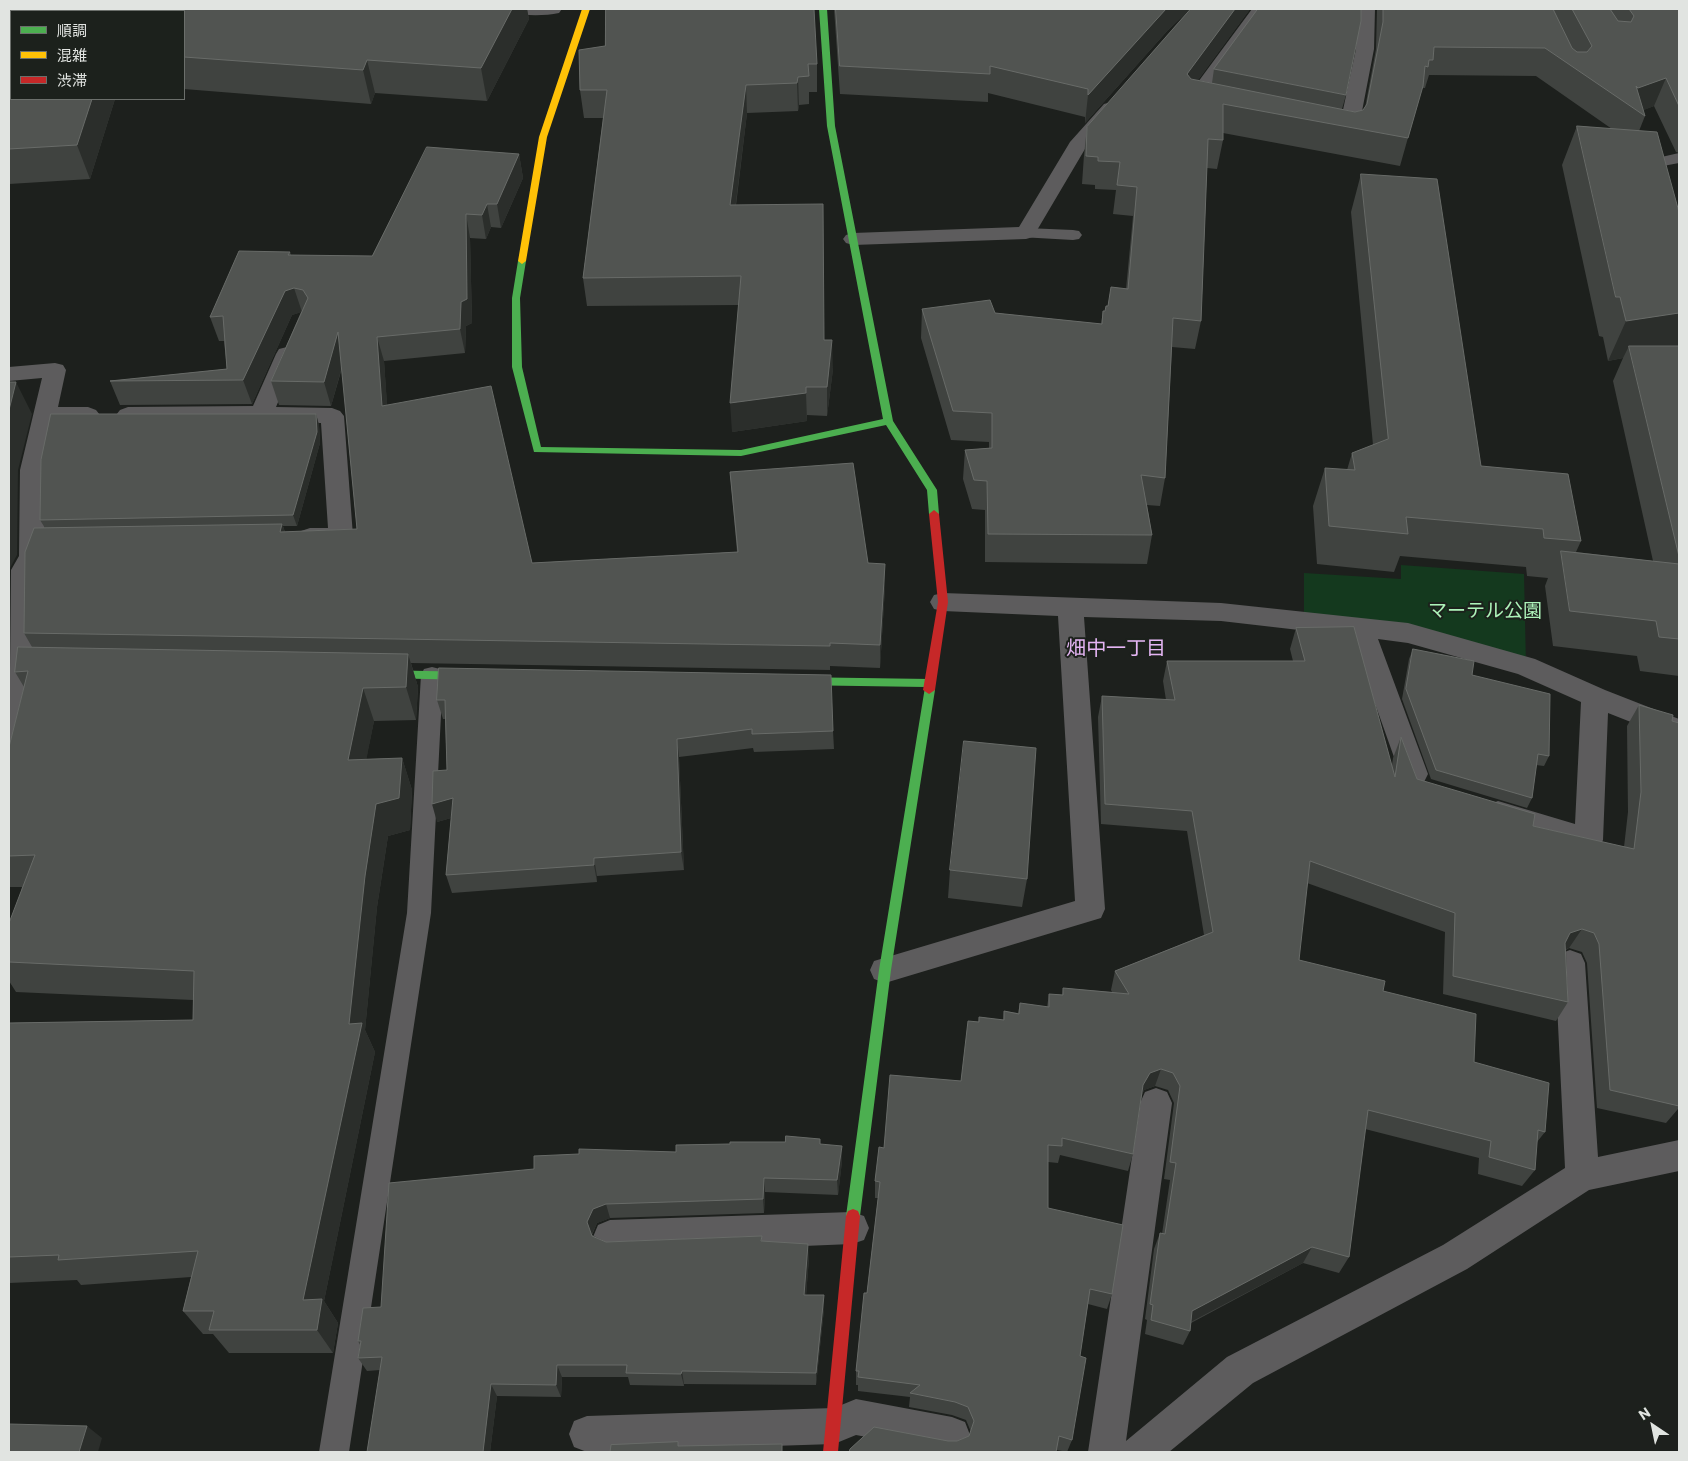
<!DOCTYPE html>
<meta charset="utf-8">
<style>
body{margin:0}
#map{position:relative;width:1688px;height:1461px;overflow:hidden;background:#1d201d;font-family:Commissioner,"Noto Sans JP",sans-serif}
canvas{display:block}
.frame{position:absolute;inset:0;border:10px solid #e1e4e1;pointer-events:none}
.legend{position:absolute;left:10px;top:10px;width:175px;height:90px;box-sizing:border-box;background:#1c211c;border:1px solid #6b6f6b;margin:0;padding:6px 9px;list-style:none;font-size:15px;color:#e1e4e1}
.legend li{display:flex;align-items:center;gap:10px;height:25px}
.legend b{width:25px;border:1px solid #6b6f6b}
.north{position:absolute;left:1628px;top:1401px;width:50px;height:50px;-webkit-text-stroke:4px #1c211c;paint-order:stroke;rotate:326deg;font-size:14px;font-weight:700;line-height:20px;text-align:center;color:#e1e4e1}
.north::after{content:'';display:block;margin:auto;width:18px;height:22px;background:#e1e4e1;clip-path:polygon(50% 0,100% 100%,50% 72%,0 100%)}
</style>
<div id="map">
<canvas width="1688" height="1461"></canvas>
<div class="frame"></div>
<ul class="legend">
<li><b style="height:6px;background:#4caf50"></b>順調</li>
<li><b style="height:6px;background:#ffc107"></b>混雑</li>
<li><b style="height:6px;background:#c62828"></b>渋滞</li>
</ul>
<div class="north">N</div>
</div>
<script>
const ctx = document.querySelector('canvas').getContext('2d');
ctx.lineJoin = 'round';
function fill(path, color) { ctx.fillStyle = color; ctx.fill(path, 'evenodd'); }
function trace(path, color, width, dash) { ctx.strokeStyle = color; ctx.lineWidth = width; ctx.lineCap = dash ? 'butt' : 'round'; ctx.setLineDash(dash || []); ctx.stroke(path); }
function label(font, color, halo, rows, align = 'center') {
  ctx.font = font + ' Commissioner,"Noto Sans JP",sans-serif'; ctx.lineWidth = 4; ctx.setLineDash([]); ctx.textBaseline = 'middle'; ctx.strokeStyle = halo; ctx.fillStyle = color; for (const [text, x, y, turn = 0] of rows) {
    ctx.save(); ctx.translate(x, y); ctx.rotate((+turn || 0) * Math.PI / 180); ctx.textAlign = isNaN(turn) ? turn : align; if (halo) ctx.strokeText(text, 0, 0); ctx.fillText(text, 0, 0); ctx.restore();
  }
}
fill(new Path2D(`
 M1401 565 1524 574 1526 666 1304 616V573L1401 579Z`), '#14391e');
fill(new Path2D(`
 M1679 153V163L1663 166 1657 164 1655 161 1657 158Z
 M1026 228 1073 230 1079 231 1082 235 1079 239 1073 240 1020 237 1017 233 1020 229Z
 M432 667 440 669 443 675 431 913 349 1452H319L407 913 421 675 424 669Z`), '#5d5c5d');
fill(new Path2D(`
 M509 9H562L559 13C545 16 526 16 512 13Z
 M1252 9H1270L1206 98 1213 100 1216 104 1213 108 1206 110 1187 105 1184 101Z
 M1357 9H1375L1374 49 1358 132 1355 136 1348 138 1325 132 1322 128 1325 124 1332 122 1340 124 1356 49Z
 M1111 102 1118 104 1121 108 1085 149 1033 237 1026 239 853 245 846 243 843 239 846 235 853 233 1019 227 1070 142 1104 104Z
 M287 347 295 349 298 354 276 407 332 408 340 411 344 416 353 536 350 542C335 547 316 548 301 543L298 537 301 531 310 528H328L321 423H128L120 420 116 415 120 410 128 407 253 406 276 354 279 349Z
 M55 363 63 365 66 370 58 407H88L96 410 100 415 96 420 88 423H55L44 470 45 556 37 570 35 664 32 710 23 755 19 763 9 766 11 570 19 556 20 470 42 378 9 381V367Z
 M943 593 1221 603 1408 623 1535 659 1605 690 1679 719V741L1608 713 1603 840 1599 848 1589 852 1488 821 1484 813 1488 805 1498 801 1575 824 1581 702 1518 674 1408 643 1378 639 1428 774 1424 782 1414 785 1404 782 1400 774 1351 636 1221 621 1084 617 1105 909 1101 918 885 983 874 979 870 970 874 961 1075 901 1058 616 943 611 934 609 930 602 934 595Z
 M1570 950 1581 954 1585 963 1598 1157 1679 1140V1171L1589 1190 1467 1269 1253 1383 1169 1452H1088L1140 1103 1145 1092 1156 1088 1167 1092 1172 1103 1126 1441 1227 1357 1443 1245 1565 1168 1555 963 1559 954Z
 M852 1212 864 1216 869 1228 864 1240 852 1244 610 1254 598 1249 593 1237 598 1225 610 1220Z
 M856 1399 952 1417 965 1422 970 1435 965 1448 955 1452H946L856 1435 834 1444 587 1452 574 1447 569 1434 574 1421 587 1416 834 1408Z`), '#5d5c5d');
fill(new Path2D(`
 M819 9H827L835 126 893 421 937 490 939 514 938 516H930L929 514 927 490 886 425 741 456 534 452 512 367V298L518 261 522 258 526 261 520 298 522 367 541 447 741 450 883 419 827 126Z
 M378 670 475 672 480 676 475 680 378 678 373 674Z
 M793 677 930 679 935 683 932 687 935 690 891 970 860 1216 858 1221 853 1223 848 1221 846 1216 879 970 925 687 793 685 788 681Z`), '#4caf50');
fill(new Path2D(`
 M582 9H590L547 137 526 261 522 264 518 261 539 137Z`), '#ffc107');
fill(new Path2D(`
 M934 510 939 514 948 602 935 690 929 694 923 690 938 602 929 514Z
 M853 1209 858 1211 860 1216 838 1452H823L846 1216 848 1211Z`), '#c62828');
fill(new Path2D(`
 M9 9H527L529 19 487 101 375 93 371 104 184 89V11L11 99H115L90 179 9 184Z
 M834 9H1250L1198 80 1212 83 1214 69 1346 95 1342 109 1355 112 1363 110 1365 108 1376 49 1377 9H1679V153L1676 152 1654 106 1643 110 1645 116 1639 131 1679 212V676L1640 671 1637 656 1553 646 1545 586 1548 578 1527 576 1526 567 1400 556 1394 572 1317 564 1313 506 1325 468 1347 470 1352 453 1373 445 1351 212 1361 174 1481 466 1581 541 1576 552 1653 561 1613 381 1623 358 1608 361 1603 337 1599 336 1562 165 1577 126 1612 129 1536 76 1429 75 1425 88H1422L1400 166 1223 133V140L1217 169 1207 168 1201 321 1195 349 1172 347 1165 478 1160 506 1147 505 1152 535 1147 564 985 562V510L972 509 963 479 965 450 989 448V442L951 440 921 338 922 309 995 313 1101 324 1103 311H1105L1108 306 1111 287 1126 289 1133 216 1113 214 1116 190 1095 189V185L1082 184 1084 155 1087 127 1188 11 1168 30 1085 123V117L988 93V102L840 94Z
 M579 50 817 64V92H809V104L799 105 798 111 747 113 736 205 824 340 833 369 827 416 807 415V421L732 432 739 305 587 306 583 278 603 118H584L580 90Z
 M519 154 523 178 501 228 491 227 486 239 470 238 472 323 466 326 465 353 384 361 387 406 532 563 737 552 730 472 868 563 885 587 880 668 830 666V670L411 663 418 687 416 720 374 721 366 759 402 758 412 790 410 830 388 836 377 907 365 1030 375 1052 324 1301 338 1323 333 1353H229L213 1334H203L183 1311 191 1277 81 1285 77 1280 9 1283V1023L193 1020V1000L16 992 9 981V962L22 887H9V747L24 687 15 672 32 647 24 633 45 528 40 520 316 414 319 425 320 443 297 526H283L285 532 357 529 342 368 331 406 279 405 271 381 301 312 292 315 252 404 120 405 110 381 227 369 224 341H219L210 317 290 252 291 255 372 256Z
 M1296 628 1392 765 1393 758 1401 737 1417 779 1533 826 1624 847 1628 812 1627 726 1639 705 1672 721 1679 723V1110L1678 1109 1666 1123 1597 1108 1587 963 1582 952 1569 948 1566 950 1568 1002 1556 1021 1443 994 1445 932 1307 883 1299 960 1383 991 1474 1062 1545 1132 1537 1142 1535 1170 1522 1186 1478 1174 1479 1158 1365 1129 1349 1257 1339 1273 1303 1263 1191 1323 1190 1331 1183 1345 1145 1334 1147 1320 1145 1319 1154 1249 1160 1233 1162 1234 1170 1180 1164 1179 1174 1103 1168 1090 1155 1086 1144 1090 1142 1095 1133 1154 1128 1171 1060 1155 1058 1163 1048 1162V1208L1112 1294 1107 1309 1088 1304 1080 1356 1072 1440 1067 1452 1057 1450 948 1441H957L969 1436 971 1432 966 1420 952 1415 909 1407 910 1397 858 1391V1385H856V1371L867 1293 878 1198H875V1181L884 1148 961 1081 978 1022 979 1017 1003 1020 1004 1011 1018 1013 1020 1003 1047 1007 1049 994 1062 995 1063 988 1112 992 1111 990 1115 971 1204 935 1187 831 1101 824 1098 717 1102 696 1166 700 1163 681 1167 661H1293L1290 649Z
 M1413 649 1472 675 1549 756 1544 766 1536 765 1532 798 1527 808 1431 779 1402 699 1409 659Z
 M439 668 833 731 834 749 754 752 753 748 679 757 684 870 597 876V882L452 893 446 875 451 818 437 822 447 770 445 719H443L437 700Z
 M950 870 1027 879 1022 907 948 898Z
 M785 1142 820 1144 842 1161 838 1195 765 1192 764 1213 610 1218 597 1223 592 1235 606 1242 762 1236V1241L809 1258 806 1295 824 1309 816 1385 684 1384V1386L630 1385 628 1377H562L561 1397 497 1396 490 1452H367L380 1370 367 1371 358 1358 360 1345 358 1341 381 1307 534 1169 676 1152 730 1144Z`), '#404340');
fill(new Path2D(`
 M512 9H527L529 19 487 101 481 68Z
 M1166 9H1191L1168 30 1085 123 1088 95Z
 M1235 9H1250L1182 102 1187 74Z
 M367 60 375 93 371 104 363 70Z
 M798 77 799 105 798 111 797 83Z
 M1666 78 1654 106 1639 112 1631 106 1638 88Z
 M746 85 747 113 732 234 730 205Z
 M92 99H115L90 179 77 145Z
 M519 154 523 178 501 228 497 204Z
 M487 204 491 227 486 239 482 215Z
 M466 214 470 238 472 323 466 326 465 353 460 329Z
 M294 288 302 312 292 315 252 404 243 380 285 291Z
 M1679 313V349L1629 346 1623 358 1608 361 1626 321Z
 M338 332 345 356 331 406 324 382Z
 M377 337 384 361 389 430 382 406Z
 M832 340 833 369 827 416V387Z
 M16 382 32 414 18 470 17 555 9 570V607V410Z
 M806 393 807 421 732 432 730 403Z
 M316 414 319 425 320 443 297 526 293 515Z
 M282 524 291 548 280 532Z
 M885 564V587L880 668V645Z
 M408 654 418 687 416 720 406 687Z
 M363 688 374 721 360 792 348 760Z
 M677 739 679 757 684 870 681 852Z
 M402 758 412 790 410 830 388 836 377 907 365 1030 375 1052 324 1301 338 1323 333 1353 317 1330 303 1300 376 804Z
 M453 798 458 816 437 822 432 804Z
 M594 858 597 876V882L594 865Z
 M1582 929 1569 948 1558 952 1570 933Z
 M1161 1069 1155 1086 1144 1090 1138 1103 1143 1085 1150 1073Z
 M842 1146V1161L838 1195 837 1180Z
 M764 1178 765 1192 764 1213 763 1199Z
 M606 1204 610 1218 597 1223 591 1236 587 1222 593 1209Z
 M808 1244 809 1258 805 1309 804 1295Z
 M1312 1247 1303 1263 1185 1325 1192 1311Z
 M824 1295V1309L816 1385V1373Z
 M557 1365 562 1377 561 1397 556 1385Z
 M682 1371 684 1384V1386L681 1374Z
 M491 1384 497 1396 490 1452H483Z
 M87 1426 102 1438 98 1452H79Z`), '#2b2e2b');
const building = new Path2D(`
 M9 9H512L481 68 367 60 363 70 184 57V11H11V99H92L77 145 9 149Z
 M606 9H814L817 64H808L809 76 798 77 797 83 746 85 730 205 823 204 824 340H832L827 387H806V393L730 403 741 276 583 278 607 90H580L579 50 605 46Z
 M836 9H1166L1088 95V89L990 66V74L840 66Z
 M1191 9H1235L1187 74 1191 79 1355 112 1363 110 1367 104 1383 22V9H1553L1572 48 1577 52H1587L1592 46 1572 9H1610L1618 21 1631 22 1634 16 1629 9H1679V106L1666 78 1638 88 1636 86 1645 116 1545 48 1434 47 1433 60H1429L1428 67 1425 66 1423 86 1408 138 1223 104V140L1208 139 1201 321 1173 318 1165 478 1141 475 1152 535 988 534 987 481 974 480 965 450 992 448V413L953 411 922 309 990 300 995 313 1102 324 1103 311H1105L1106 306H1108L1111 287 1128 289 1137 187 1117 185 1120 162 1098 161V157L1086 156 1087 127Z
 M1258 9H1361V21L1346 95 1214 69Z
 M1577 126 1657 132 1679 212V313L1626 321 1620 297H1616Z
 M427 147 519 154 497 204H487L482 215 466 214 467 299 461 302 460 329 377 337 382 406 491 386 532 563 738 552 730 472 853 463 868 563 885 564 880 645 830 643V646L24 633 25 552 34 528 282 524 280 532 357 529 338 332 324 382 271 381 308 298 303 290 294 288 285 291 243 380 110 381 227 369 223 316 210 317 239 251 290 252 288 255 372 256Z
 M1361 174 1437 179 1481 466 1568 474 1581 541 1544 538 1543 529 1406 517 1408 534 1329 526 1325 468 1355 470 1352 453 1388 439Z
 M1629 346H1679V556Z
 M9 382H16L9 410Z
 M51 414H316L317 432 293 515 40 520 41 460Z
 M1561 551 1679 564V639L1659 637 1656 621 1570 611Z
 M1354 627 1395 777 1401 737 1417 779 1535 814 1533 826 1634 849 1641 792 1639 705 1673 715 1672 721 1679 723V1106L1610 1090 1599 944 1594 933 1582 929 1570 933 1565 943 1568 1002 1453 976 1455 913 1310 861 1299 960 1385 981 1383 991 1476 1014 1474 1062 1549 1083 1545 1132 1538 1130 1535 1170 1489 1157 1491 1141 1368 1110 1349 1257 1312 1247 1192 1311 1190 1331 1151 1320 1153 1305 1150 1304 1160 1233 1165 1234 1176 1163 1170 1162 1180 1086 1173 1073 1161 1069 1150 1073 1143 1085 1133 1154 1062 1138V1146L1048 1145V1208L1123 1225 1112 1294 1090 1289 1080 1356 1086 1358 1072 1440 1059 1436 1056 1452H849L850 1449 874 1427 948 1441H957L969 1436 974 1421 968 1407 955 1402 910 1393 920 1385 858 1377 859 1371H856L864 1293H867L880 1182 875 1181 879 1147 884 1148 890 1075 961 1081 968 1021 979 1022V1017L1004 1020V1011L1019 1014 1020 1003 1049 1007V994L1063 995V988L1129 994 1115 971 1213 932 1192 811 1105 804 1102 696 1175 700 1167 661H1305L1296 628Z
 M18 647 408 654 406 687 363 688 348 760 402 758 399 798 376 804 365 876 349 1024 362 1023 303 1300 322 1299 317 1330H209L214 1311H183L198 1251 58 1260 59 1255 9 1257V1023L193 1020 194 971 9 962V923L35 855 9 856V747L28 671 15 672Z
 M1413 649 1474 661 1472 675 1550 694 1549 756 1538 754 1532 798 1436 770 1406 689Z
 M439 668 831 675 833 731 752 734V729L677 739 681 852 594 858V865L446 875 453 798 432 804 433 771 447 770 445 700H437Z
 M964 741 1036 748 1027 879 950 870Z
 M786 1136 820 1139V1144L842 1146 837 1180 764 1178 763 1199 606 1204 593 1209 587 1222 592 1236 606 1242 762 1236 761 1241 808 1244 804 1295H824L816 1373 682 1371 681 1374 626 1373 627 1365H557L556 1385 491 1384 483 1452H367L382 1357 358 1358 361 1341H358L363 1308 381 1307 389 1183 534 1169V1156L579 1154V1149L676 1152V1145L730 1144V1142H785Z
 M9 1424 87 1426 79 1452H9Z
 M678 1442V1446L782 1444V1452H610L611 1445Z`);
fill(building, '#515451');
trace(building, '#686b68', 1);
label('19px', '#adf3b9', '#1c211c', [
 ["マーテル公園",1485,611]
]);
label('20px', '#e5b5f4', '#1c211c', [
 ["畑中一丁目",1116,648]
]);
</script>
